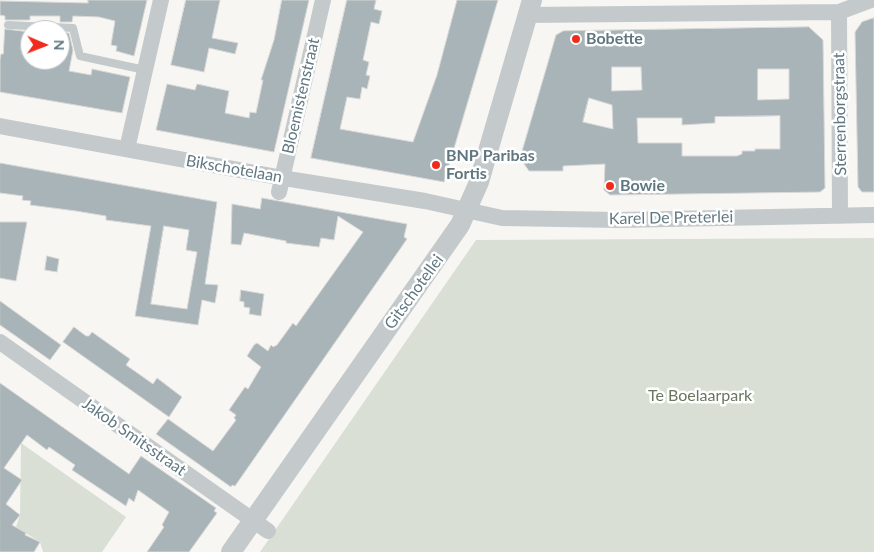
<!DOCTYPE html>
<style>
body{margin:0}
#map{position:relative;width:874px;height:552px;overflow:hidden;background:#f7f6f3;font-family:Lato,sans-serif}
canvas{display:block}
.north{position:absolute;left:20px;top:20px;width:50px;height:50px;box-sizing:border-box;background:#fff;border:1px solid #bfc9cc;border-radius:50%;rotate:91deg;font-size:14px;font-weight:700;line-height:20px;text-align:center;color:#607780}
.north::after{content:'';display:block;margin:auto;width:18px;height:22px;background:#ef2c1c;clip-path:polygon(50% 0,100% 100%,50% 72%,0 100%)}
</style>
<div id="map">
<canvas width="874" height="552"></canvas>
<div class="north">N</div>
</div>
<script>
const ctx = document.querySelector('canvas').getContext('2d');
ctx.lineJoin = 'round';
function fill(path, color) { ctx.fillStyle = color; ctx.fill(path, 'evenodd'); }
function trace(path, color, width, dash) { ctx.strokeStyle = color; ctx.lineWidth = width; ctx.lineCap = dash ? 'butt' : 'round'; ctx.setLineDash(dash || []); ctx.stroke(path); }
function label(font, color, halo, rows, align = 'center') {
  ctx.font = font + ' Lato,sans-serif'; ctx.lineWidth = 5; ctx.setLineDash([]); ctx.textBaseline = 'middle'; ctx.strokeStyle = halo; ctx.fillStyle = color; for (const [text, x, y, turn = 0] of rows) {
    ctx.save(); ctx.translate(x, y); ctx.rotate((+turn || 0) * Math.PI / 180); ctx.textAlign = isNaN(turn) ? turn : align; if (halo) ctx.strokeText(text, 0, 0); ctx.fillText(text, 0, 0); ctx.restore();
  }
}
fill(new Path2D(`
 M874 238V552H260L476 240Z
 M21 443 126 517 102 552H43L40 542 16 527 20 515Z`), '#d9dfd4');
const building = new Path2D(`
 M88 0H147L134 56 116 51 117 46 111 45 115 21 99 17 73 16 72 22H60V16H30V20H5V16L0 15V1L88 3Z
 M186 0H220L212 38 238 43 235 54 209 48 204 72 171 65Z
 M282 0H309L274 152 156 130 167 84 195 90 197 84 229 91 225 113 249 118 250 112 256 113 263 80H261L274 40Z
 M347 0H376L374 9 382 11 379 24 371 22 363 60 369 62 366 75 370 76 367 89 362 87 360 99 347 97 340 129 413 142 437 75 457 0H498L444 182 311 158Z
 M874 18V192H862L858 187 855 32 862 22Z
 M809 27 823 40 825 188 820 192 610 195 604 190 605 164 563 166V171H529L520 158 556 35 563 31ZM612 67H641L642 90 612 91ZM758 69H789V99L758 100ZM589 98 612 105 613 129 583 122ZM780 116V149H755V151H742V154L737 156H682V143H638L637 118H682V125L715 123V117Z
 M5 29 30 32V60L60 63V33H69L73 50 69 71 91 75 92 69 130 77 122 113 0 92V60L1 54H3Z
 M0 163 217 202 205 284 218 285 215 303 202 300 198 325 135 316 151 226 106 220V216L76 211 30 205 31 201 22 200 23 196 0 193ZM164 226 189 230 186 250 197 252 187 309 151 304Z
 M262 198 407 224 404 237 407 239 235 486 232 485 231 487 156 434 168 419 213 451 236 420 234 418 236 415 229 410 245 387 248 389 261 367 247 356 254 345 257 343 268 351 271 345 273 347 277 345 293 323 296 326 363 232 338 216 334 240 321 238 319 247 286 243V241L244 233 241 245 231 244 232 204 260 209Z
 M0 222H27L16 281 0 278Z
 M47 256 59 259 57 272 45 270Z
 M241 290 264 294 261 316 249 314 250 308 244 307V302L240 301Z
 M0 301 61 345 50 360 0 325Z
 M74 327 86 336H89L92 332 130 359 126 365 153 384 157 378 182 397 169 417 63 342Z
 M0 383 129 474 141 456 216 508 214 511 217 513 189 552H147L164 527 162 525 169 512 138 490 134 502 129 498 126 506 72 470 75 465 49 447 47 450 27 435 4 468 22 480 6 504 20 515 12 525 26 533 25 535 40 542 34 552H0Z`);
fill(building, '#a8b4b7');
trace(building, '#d8d8d6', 1);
trace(new Path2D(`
 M8 25 73 28 80 56 145 70`), '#c4c9cb', 8);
trace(new Path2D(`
 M839 12 840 216
 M527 15 839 12 871 0
 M0 126 283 178 425 201 502 218 617 220 874 215
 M127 149 161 0
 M279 192 323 0
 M0 342 268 531`), '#c4c9cb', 16);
trace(new Path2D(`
 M231 552 460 225 479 182 532 0`), '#c4c9cb', 20);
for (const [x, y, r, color] of [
 [576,39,5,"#ef2c1c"],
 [436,165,5,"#ef2c1c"],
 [610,186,5,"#ef2c1c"]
]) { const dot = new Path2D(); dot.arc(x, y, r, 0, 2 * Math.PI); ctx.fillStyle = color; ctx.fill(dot); trace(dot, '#fff', 2); }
label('bold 16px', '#607780', '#fff', [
 ["Bobette",586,39],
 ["BNP Paribas",446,156],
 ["Fortis",446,174],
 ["Bowie",620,186]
], 'left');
label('16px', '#607780', '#fff', [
 ["Bloemistenstraat",301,96,-77],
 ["Sterrenborgstraat",840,114,-91],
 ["Bikschotelaan",234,169,10],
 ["Karel De Preterlei",671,218,-1],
 ["Gitschotellei",414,292,-54],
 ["Jakob Smitsstraat",134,437,35]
]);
label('16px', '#67785f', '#fff', [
 ["Te Boelaarpark",700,396]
]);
</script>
